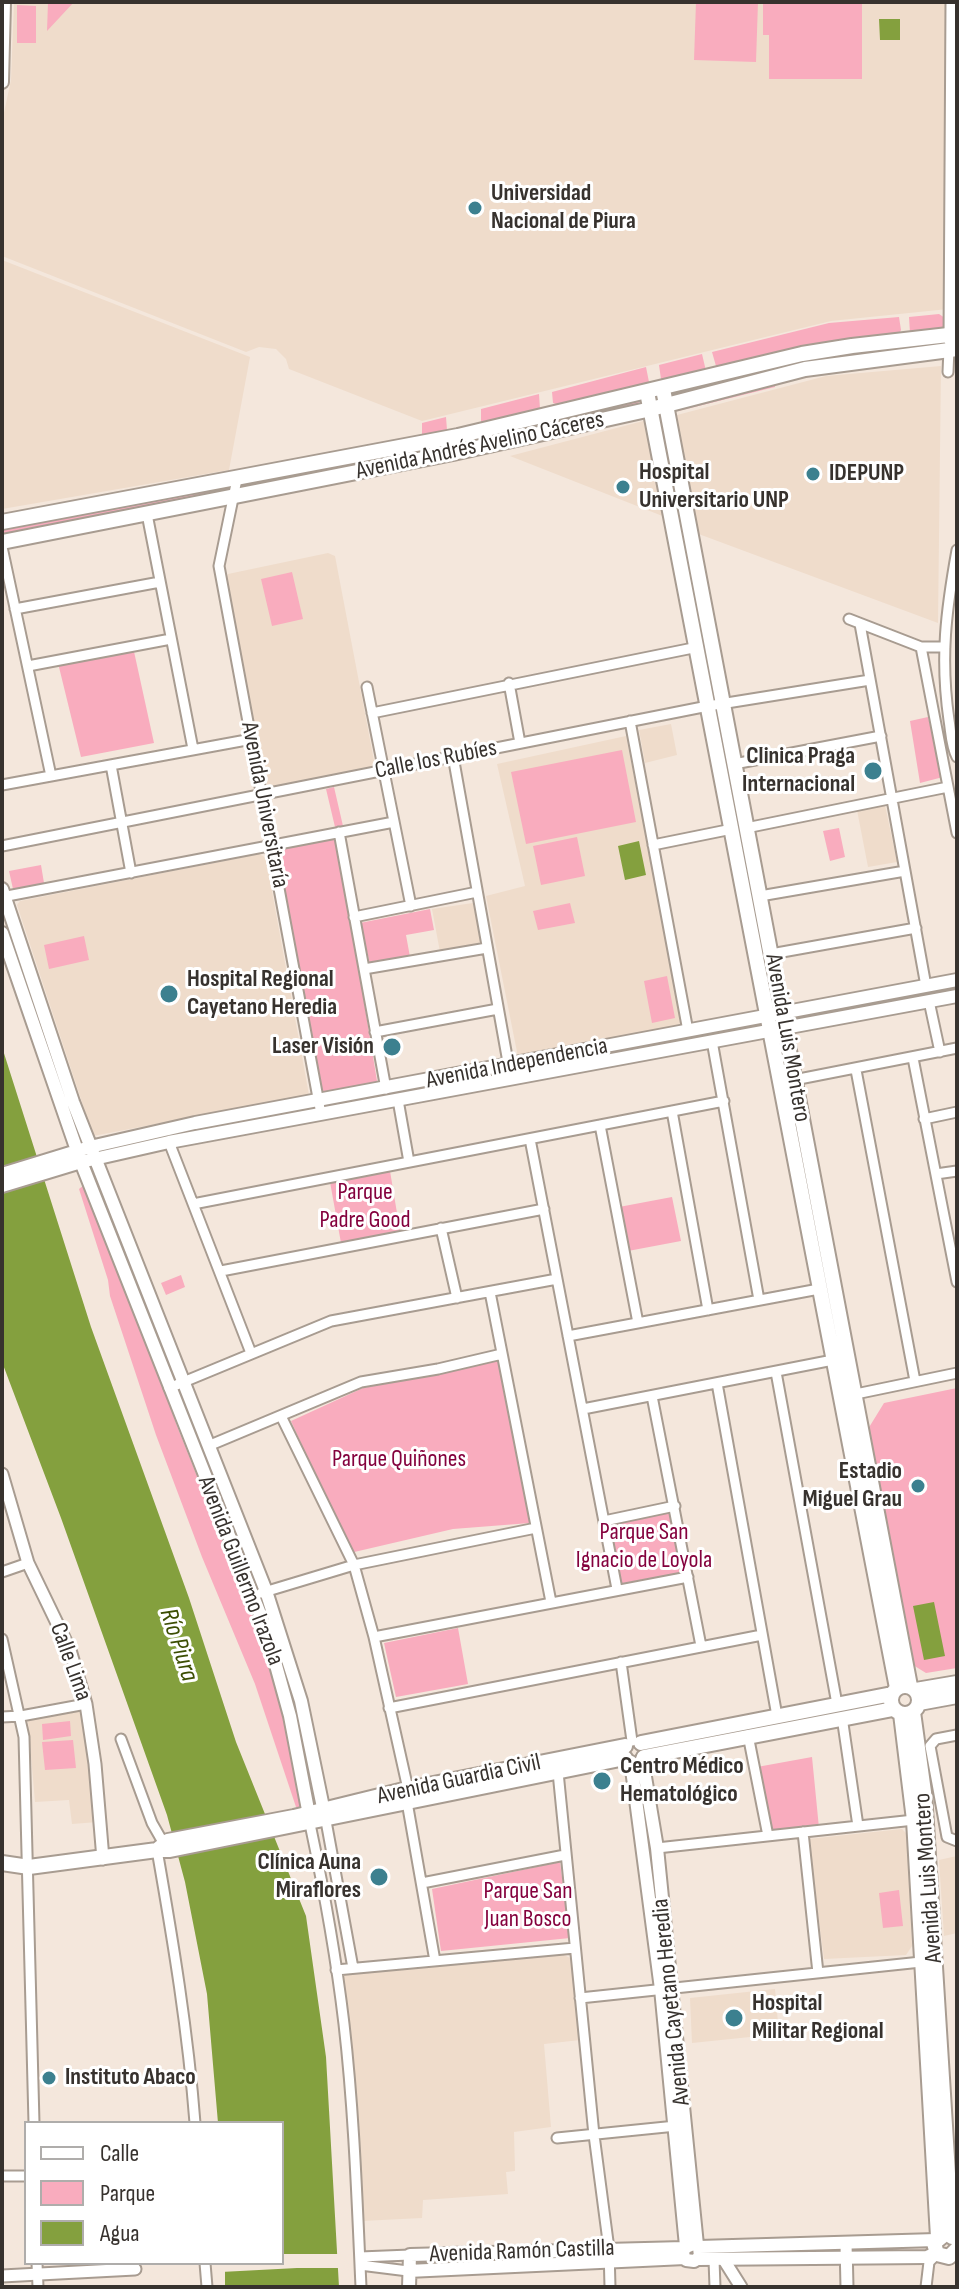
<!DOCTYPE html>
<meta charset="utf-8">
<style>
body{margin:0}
#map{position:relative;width:959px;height:2289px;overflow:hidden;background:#f4e7dc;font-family:"Sofia Sans Condensed",sans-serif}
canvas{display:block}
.frame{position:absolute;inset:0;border:4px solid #37322e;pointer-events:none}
.legend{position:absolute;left:24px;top:2121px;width:260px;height:144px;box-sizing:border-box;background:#fff;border:2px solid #afadab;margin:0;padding:10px 14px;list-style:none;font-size:24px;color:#37322e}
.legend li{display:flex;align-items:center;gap:16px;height:40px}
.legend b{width:40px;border:2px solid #afadab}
</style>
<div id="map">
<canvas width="959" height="2289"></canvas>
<div class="frame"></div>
<ul class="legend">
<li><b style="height:10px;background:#fff"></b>Calle</li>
<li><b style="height:22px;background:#f9acbe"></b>Parque</li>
<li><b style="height:22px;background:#84a03e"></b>Agua</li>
</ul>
</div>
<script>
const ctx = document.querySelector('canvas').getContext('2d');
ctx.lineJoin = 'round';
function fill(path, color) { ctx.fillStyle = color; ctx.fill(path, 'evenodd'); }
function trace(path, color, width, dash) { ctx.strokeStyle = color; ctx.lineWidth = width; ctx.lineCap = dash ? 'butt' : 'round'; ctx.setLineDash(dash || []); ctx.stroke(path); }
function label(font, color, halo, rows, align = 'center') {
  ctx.font = font + ' "Sofia Sans Condensed",sans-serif'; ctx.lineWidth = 6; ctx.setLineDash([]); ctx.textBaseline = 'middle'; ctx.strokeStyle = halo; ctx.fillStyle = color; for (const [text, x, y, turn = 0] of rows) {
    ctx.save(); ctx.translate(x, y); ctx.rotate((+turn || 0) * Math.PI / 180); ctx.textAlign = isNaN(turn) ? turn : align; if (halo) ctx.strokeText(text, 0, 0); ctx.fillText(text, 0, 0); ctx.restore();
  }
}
fill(new Path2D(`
 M14 2H949L948 309 831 321 422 421 289 369 286 359 276 349 259 347 246 352 2 256V122L11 80Z
 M2 260 250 357 229 470 2 509Z
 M941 366 938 623 696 533 677 415 826 376Z
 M647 420 665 517 510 456Z
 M328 553 335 556 375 766 268 788 225 581 228 574Z
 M671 724 677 755 645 763 639 730Z
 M626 736 684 1029 519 1062 486 896 525 886 497 764Z
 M885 805 897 862 868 867 857 810Z
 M259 854 266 858 309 1095 93 1136 17 905 20 901Z
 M473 903 482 946 440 952 432 909Z
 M82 1707 98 1822 72 1824 69 1800 35 1802 28 1721 31 1716Z
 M902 1829 908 1835 912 1946 906 1955 824 1959 808 1839Z
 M957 1856V1933L944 1936 939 1860Z
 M564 1955 570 1958 580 2040 544 2044 551 2127 514 2132 515 2171 506 2172 508 2194 423 2200 422 2218 362 2221 341 1973Z
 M775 1989 779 2034 692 2043 690 1998Z`), '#efdccb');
fill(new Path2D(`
 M48 2H74L47 31Z
 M696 2H758L756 62 694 60Z
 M763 2H862V79H769V35H763Z
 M17 5 36 6V43H17Z
 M939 314 945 318 944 331 910 333 909 317Z
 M899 317 901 330 899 334 809 345 721 368 716 366 712 352 829 323Z
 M702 354 706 371 665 381 661 379 659 365Z
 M646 367 649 382 647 385 559 405 553 403 552 392Z
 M775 384V387L678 411V408Z
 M539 394 540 409 481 422V409Z
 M638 399 639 404 526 433 252 487V482Z
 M446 417 447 430 422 436V423Z
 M662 417 716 699 713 697 660 420Z
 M221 489 222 496 2 538V530Z
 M292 572 303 619 272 626 261 579Z
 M133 647 154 743 81 757 58 663Z
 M714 708H719L774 989 770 993 766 989Z
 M928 717 943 777 920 783 910 721Z
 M622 750 636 822 526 844 511 772Z
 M334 787 343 826 335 827 326 789Z
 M839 828 845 857 830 861 823 831Z
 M337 837 378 1087 323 1097 277 846Z
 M577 837 585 876 541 885 533 846Z
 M41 865 44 883 13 889 9 871Z
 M570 903 575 923 538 930 533 911Z
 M430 909 434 930 406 935 410 957 370 964 360 923Z
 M84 936 89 960 49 969 44 945Z
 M667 976 675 1018 652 1023 644 981Z
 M390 1171 400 1231 341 1243 330 1182Z
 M84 1174 124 1275 177 1426 263 1641 281 1700 301 1807H296L255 1684 202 1557 156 1435 110 1296 108 1280 79 1189 84 1185 80 1176Z
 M672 1197 681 1241 628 1251 619 1207Z
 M181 1275 185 1287 166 1295 161 1283Z
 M498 1360 530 1523 453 1529 350 1553 291 1421 363 1388Z
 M957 1388V1668L926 1673 913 1665 868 1429 884 1403Z
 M672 1509 684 1572 619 1584 607 1522Z
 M458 1628 468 1684 396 1697 384 1643Z
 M70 1721 71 1736 43 1740 42 1724Z
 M73 1740 76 1768 45 1770 42 1742Z
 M812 1757 819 1828 770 1834 757 1767Z
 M560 1862 570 1938 441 1951 432 1889Z
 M899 1890 903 1926 883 1928 879 1893Z
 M598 2253V2256L428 2266 433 2262Z`), '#f9acbe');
fill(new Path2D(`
 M879 19H900V40H880Z
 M639 841 646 875 625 880 618 846Z
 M2 1047 91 1327 189 1598 236 1742 306 1916 326 2057 339 2287H225V2263H282V2123H218L207 1994 185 1882 167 1815 61 1518 2 1362Z
 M934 1602 945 1656 924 1660 913 1606Z`), '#84a03e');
fill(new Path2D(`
 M282 2254H341L342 2268H297L221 2272V2263H282Z`), '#f4e7dc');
const minor = new Path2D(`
 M948 372 949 349
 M237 479 219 566 321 1114
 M147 514 193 749
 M2 547 51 776
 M957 550C946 611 940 658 949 720 951 732 951 746 957 757
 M15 609 160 582
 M849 619 921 647H945
 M860 624 926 986
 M921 647 957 833
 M28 666 171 639
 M509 683 520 743
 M367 687 411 906
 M372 713 698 647
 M630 721 688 1031
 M453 756 511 1079
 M734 764 881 736
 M111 765 131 873
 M2 785 252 739
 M746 828 948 787
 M339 832 386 1089
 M653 845 732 829
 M2 846 708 706 870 680
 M760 896 905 871
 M2 897 394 822
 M354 917 477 892
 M771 954 916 928
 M364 969 487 948
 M929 1001 940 1052
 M375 1032 498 1009
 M712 1041 759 1300
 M913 1058 957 1282
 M856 1070 915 1381
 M794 1080 957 1048
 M398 1100 409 1162
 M672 1111 708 1310
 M924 1119 957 1112
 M600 1125 638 1323
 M530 1139 617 1589
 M169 1142 251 1353
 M936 1174 957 1171
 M193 1204 724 1101
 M441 1228 457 1298
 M221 1271 544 1209
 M490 1292 551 1602
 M568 1336 819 1289
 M776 1372 837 1704
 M717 1383 777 1716
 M169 1388 331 1321 557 1279
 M851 1395 957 1373
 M652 1396 701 1646
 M583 1409 833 1360
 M281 1416 354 1565 374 1637 408 1789
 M208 1446 361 1382 438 1369 502 1354
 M604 1521 675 1506
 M2 1572 28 1563
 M261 1593 354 1565 536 1528
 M374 1637 688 1577
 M2 1639 24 1737 34 2123
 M621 1662 632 1741
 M389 1708 762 1635
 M2 1717 21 1716 86 1704
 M842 1717 858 1826
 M748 1735 768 1836
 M957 1735 936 1739 930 1746 947 1837 957 1841
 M121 1739 152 1823 164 1844
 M558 1772 594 2135 609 2249 610 2287
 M407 1802 435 1961
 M326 1821 353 1968
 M310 1824C324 1890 336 1956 344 2024 354 2111 357 2199 361 2287
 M803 1832 818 1973
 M657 1848 914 1820
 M157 1850C173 1941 188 2031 195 2123
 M422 1883 565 1855
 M336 1970 575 1948
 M580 1998 921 1962
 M557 2138 676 2126
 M2 2176H26
 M360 2257 410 2255
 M714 2260 715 2287
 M37 2263 38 2287
 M205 2263 207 2287
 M360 2265 408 2271
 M926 2287 929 2262 937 2254`);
const tertiary = new Path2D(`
 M950 341 952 2
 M2 1474 28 1563 70 1650 86 1704 95 1764 103 1859
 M846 2244 847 2287
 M724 2260 741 2287
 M2 2276 135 2269`);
const secondary = new Path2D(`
 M2 82 4 2
 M2 889 73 1102 266 1591 301 1701 325 1817
 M2 933 81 1162 266 1629 290 1716 310 1820
 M2 1174 90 1147 195 1123 957 980
 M2 1186 81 1162 169 1142 957 996
 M642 1759 657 1848 697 2245
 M631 1762 661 1989 686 2246
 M699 2247 936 2240
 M698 2259 927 2257 936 2253
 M408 2271 685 2258
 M409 2287 410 2255 684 2248 693 2244 699 2247 700 2257 694 2261 686 2260 683 2256 684 2248`);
const primary = new Path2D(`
 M663 389 910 1686
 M647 392 897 1688
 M891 1700a14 14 0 1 1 28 0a14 14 0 1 1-28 0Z
 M916 1690 957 1683
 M919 1703 957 1696
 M913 1712 924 1792 952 2237
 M901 1714 914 1820 938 2237
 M641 1743 892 1694
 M644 1757 893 1709
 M157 1850 168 1841 294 1817 408 1789 625 1746
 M2 1863 29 1867 157 1850H170L625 1758
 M944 2235 934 2243 937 2254 949 2257 957 2249`);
const trunk = new Path2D(`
 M2 522 458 436 802 354 852 346 957 334
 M2 542 453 453 651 409 805 369 957 349`);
trace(minor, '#a89c91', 13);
trace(tertiary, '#a89c91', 15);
trace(secondary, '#a89c91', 16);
trace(primary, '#a89c91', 18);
trace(trunk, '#a89c91', 18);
trace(minor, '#fff', 9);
trace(tertiary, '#fff', 11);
trace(secondary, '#fff', 12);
trace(primary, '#fff', 14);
trace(trunk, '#fff', 14);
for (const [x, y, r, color] of [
 [475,208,8,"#3c808f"],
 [813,474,8,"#3c808f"],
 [623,487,8,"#3c808f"],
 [873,771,10,"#3c808f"],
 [169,994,10,"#3c808f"],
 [392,1047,10,"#3c808f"],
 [918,1486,8,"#3c808f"],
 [602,1781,10,"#3c808f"],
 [379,1877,10,"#3c808f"],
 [734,2018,10,"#3c808f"],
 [49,2078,8,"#3c808f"]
]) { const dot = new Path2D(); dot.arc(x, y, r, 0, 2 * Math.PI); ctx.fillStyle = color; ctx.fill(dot); trace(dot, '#fff', 3); }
label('bold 24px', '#37322e', '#fff', [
 ["Universidad",491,194],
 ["Nacional de Piura",491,222],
 ["Hospital",639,473],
 ["Universitario UNP",639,501],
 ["IDEPUNP",829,474],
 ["Clinica Praga",855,757,"right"],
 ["Internacional",855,785,"right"],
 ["Hospital Regional",187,980],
 ["Cayetano Heredia",187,1008],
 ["Laser Visión",374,1047,"right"],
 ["Estadio",902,1472,"right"],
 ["Miguel Grau",902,1500,"right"],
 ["Centro Médico",620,1767],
 ["Hematológico",620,1795],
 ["Clínica Auna",361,1863,"right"],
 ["Miraflores",361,1891,"right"],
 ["Hospital",752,2004],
 ["Militar Regional",752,2032],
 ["Instituto Abaco",65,2078]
], 'left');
label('24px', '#37322e', '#fff', [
 ["Avenida Andrés Avelino Cáceres",480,446,-12],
 ["Calle los Rubíes",436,760,-11],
 ["Avenida Universitaría",264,805,79],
 ["Avenida Luis Montero",787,1038,80],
 ["Avenida Independencia",517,1064,-11],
 ["Avenida Guillermo Irazola",240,1571,69],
 ["Calle Lima",70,1662,70],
 ["Avenida Guardia Civil",459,1780,-12],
 ["Avenida Luis Montero",929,1878,-94],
 ["Avenida Cayetano Heredia",672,2002,-96],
 ["Avenida Ramón Castilla",522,2252,-2]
]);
label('24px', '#84013d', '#fff', [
 ["Parque",365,1193],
 ["Padre Good",365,1221],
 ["Parque Quiñones",399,1460],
 ["Parque San",644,1533],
 ["Ignacio de Loyola",644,1561],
 ["Parque San",528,1892],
 ["Juan Bosco",528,1920]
]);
label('italic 26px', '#3c4e03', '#fff', [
 ["Río Piura",178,1645,72]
]);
</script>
